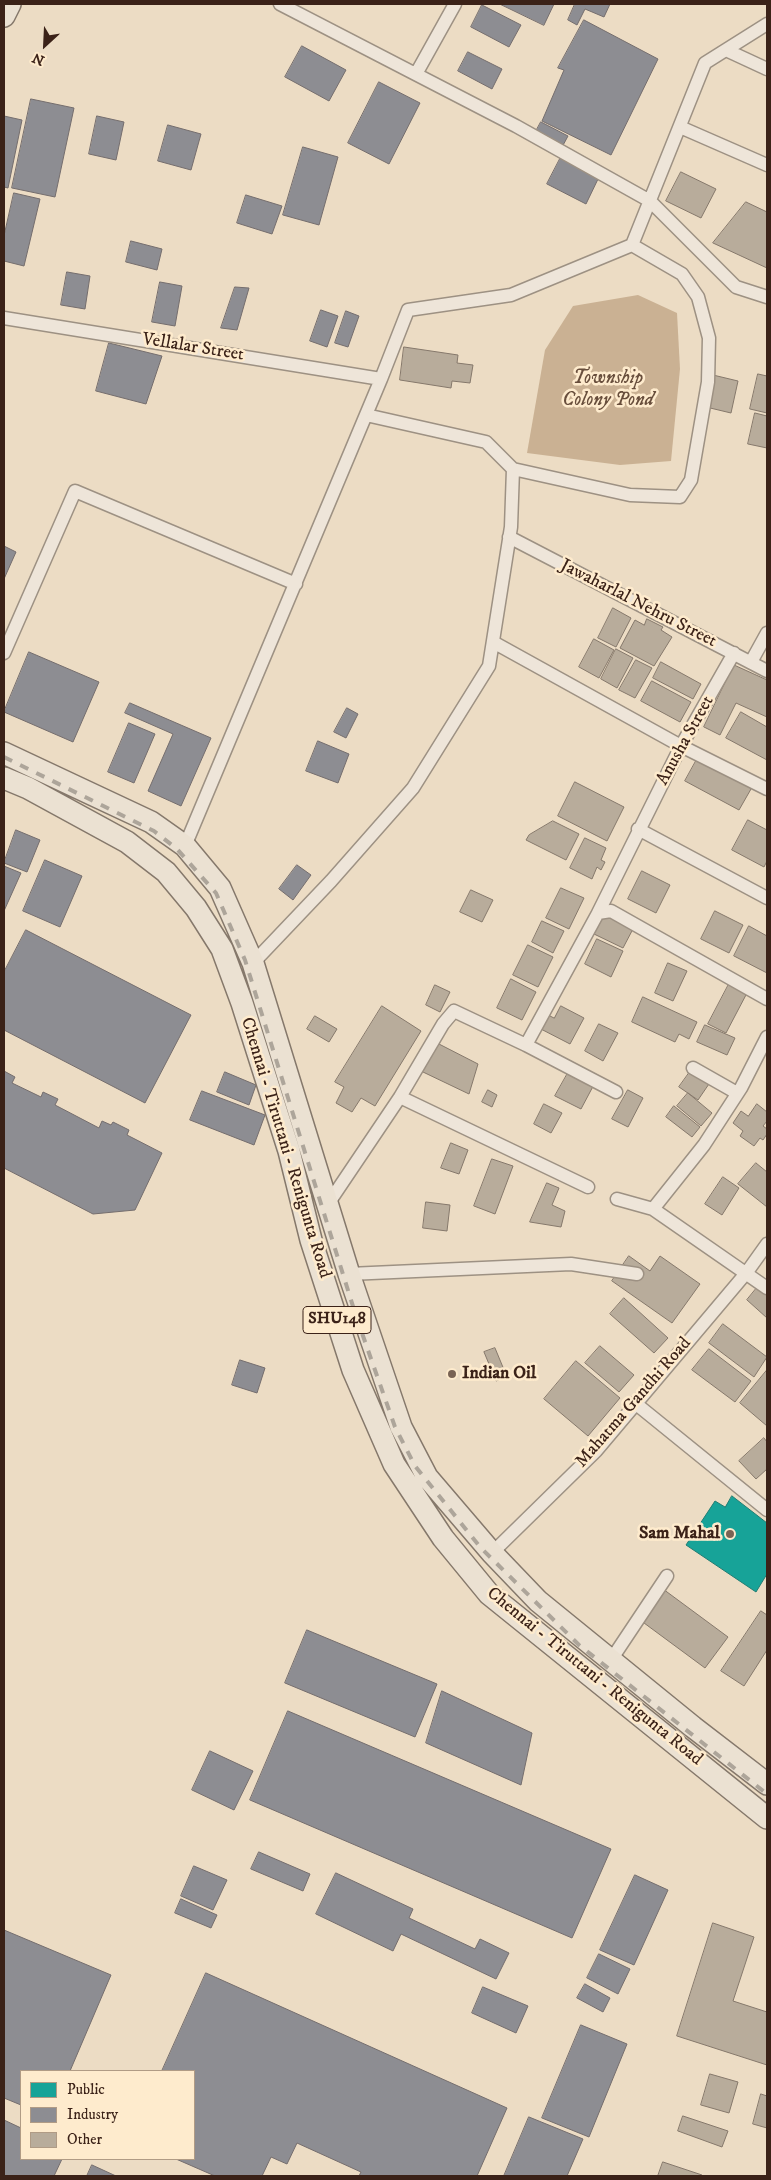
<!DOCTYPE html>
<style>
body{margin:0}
#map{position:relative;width:771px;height:2180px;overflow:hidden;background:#ecdcc4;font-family:"IM FELL DW Pica",serif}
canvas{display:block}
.frame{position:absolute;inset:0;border:5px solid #3b2218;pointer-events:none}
.legend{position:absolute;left:20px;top:2070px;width:175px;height:90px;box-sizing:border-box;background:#feebcd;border:1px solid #b09b85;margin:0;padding:6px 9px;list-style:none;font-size:15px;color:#3b2218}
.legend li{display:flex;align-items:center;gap:10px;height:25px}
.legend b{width:25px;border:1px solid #b09b85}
.north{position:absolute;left:20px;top:20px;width:50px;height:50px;-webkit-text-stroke:4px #feebcd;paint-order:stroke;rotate:205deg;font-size:14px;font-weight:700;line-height:20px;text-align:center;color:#3b2218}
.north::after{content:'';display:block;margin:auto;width:18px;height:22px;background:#3b2218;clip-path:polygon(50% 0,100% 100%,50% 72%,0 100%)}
</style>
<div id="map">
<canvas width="771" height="2180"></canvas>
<div class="frame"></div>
<ul class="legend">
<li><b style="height:14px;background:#17a398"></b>Public</li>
<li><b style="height:14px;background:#8d8d92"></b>Industry</li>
<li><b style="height:14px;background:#b8ac9b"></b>Other</li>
</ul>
<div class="north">N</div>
</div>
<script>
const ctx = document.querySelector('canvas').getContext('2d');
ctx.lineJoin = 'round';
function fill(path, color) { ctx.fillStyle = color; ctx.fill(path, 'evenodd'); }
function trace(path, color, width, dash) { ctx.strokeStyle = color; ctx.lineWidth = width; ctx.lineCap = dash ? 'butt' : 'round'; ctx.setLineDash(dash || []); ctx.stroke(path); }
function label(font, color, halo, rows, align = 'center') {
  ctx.font = font + ' "IM FELL DW Pica",serif'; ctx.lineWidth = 5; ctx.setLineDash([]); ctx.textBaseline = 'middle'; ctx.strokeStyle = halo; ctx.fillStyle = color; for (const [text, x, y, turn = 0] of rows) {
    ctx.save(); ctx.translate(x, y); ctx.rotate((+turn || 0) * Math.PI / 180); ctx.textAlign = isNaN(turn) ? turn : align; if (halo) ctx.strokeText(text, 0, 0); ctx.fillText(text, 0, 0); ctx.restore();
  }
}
fill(new Path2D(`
 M638 295 677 313 680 369 671 461 620 465 527 453 545 350 573 306Z`), '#cab193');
const public = new Path2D(`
 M732 1496 767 1523V1574L756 1592 686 1545 715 1501 725 1507Z`);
fill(public, '#17a398');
trace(public, '#227c72', 1);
const industry = new Path2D(`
 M500 4H554L544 25Z
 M575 4H610L604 17 585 9 577 25 568 20Z
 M482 5 521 25 509 47 471 27Z
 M584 20 658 59 611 155 542 121 564 70 558 68Z
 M302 46 346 70 329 101 285 77Z
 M468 52 502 69 492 89 458 71Z
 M379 82 420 103 389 164 348 143Z
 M31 99 74 108 55 197 12 188Z
 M4 116 22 120 8 188 4 187Z
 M97 116 124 122 116 160 89 154Z
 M541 122 568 136 561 149 534 135Z
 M168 125 201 134 191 170 158 161Z
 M303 147 338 157 319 225 283 215Z
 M561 157 599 177 586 204 547 184Z
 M14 193 40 199 24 266 4 261V236Z
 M246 195 282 206 272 234 237 223Z
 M131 241 162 249 157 270 126 262Z
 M67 272 90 276 85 309 61 305Z
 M160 282 182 286 175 326 152 322Z
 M235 287 249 288 237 330 221 328Z
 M321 310 338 316 327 347 310 341Z
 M346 311 359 316 348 347 335 343Z
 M109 343 162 356 146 404 96 391Z
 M4 546 16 552 4 579Z
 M29 652 99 682 73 742 4 712Z
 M130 703 211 738 181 806 148 791 173 734 125 713Z
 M347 708 358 714 346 738 334 732Z
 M129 723 155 734 134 783 108 772Z
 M318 741 349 754 338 783 306 771Z
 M16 830 40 840 27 872 4 863Z
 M45 860 82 876 60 927 23 911Z
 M297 865 311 875 293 900 279 889Z
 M4 866 21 873 4 911Z
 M26 930 191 1015 145 1103 4 1030V972Z
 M4 1071 15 1077 12 1083 41 1097 43 1092 58 1099 55 1105 99 1128 102 1121 111 1125 113 1122 129 1130 127 1135 162 1153 135 1210 93 1214 4 1168Z
 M225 1072 256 1085 249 1105 217 1092Z
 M202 1091 265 1115 254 1145 190 1120Z
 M240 1360 265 1368 257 1393 232 1385Z
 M307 1630 437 1684 415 1737 285 1683Z
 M442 1691 532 1733 521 1785 426 1743Z
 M288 1711 611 1849 572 1938 250 1800Z
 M210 1751 253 1771 234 1810 192 1790Z
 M259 1852 310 1874 303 1891 251 1869Z
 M194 1866 227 1880 213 1910 181 1896Z
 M336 1873 413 1909 409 1918 475 1949 480 1939 509 1953 496 1979 401 1934 393 1951 316 1914Z
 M635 1875 668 1890 634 1965 600 1950Z
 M181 1899 217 1915 211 1928 175 1913Z
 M4 1930 111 1975 70 2071H21V2105L4 2098Z
 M599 1954 630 1969 618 1994 587 1978Z
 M206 1973 507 2108 477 2176H359L361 2172 297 2143 287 2164 271 2157 262 2176H215L176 2159H194V2071H162Z
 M585 1984 610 1998 603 2012 577 1998Z
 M483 1987 528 2006 516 2033 472 2013Z
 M581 2025 627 2044 589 2137 542 2118Z
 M529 2117 583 2139 567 2176H504Z
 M4 2120 21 2128V2159H62L54 2176H4Z
 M92 2165 116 2176H87Z`);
fill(industry, '#8d8d92');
trace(industry, '#746d6d', 1);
const building = new Path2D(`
 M681 172 716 189 701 218 666 201Z
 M746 202 767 212V268L713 243Z
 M404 347 458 355 457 363 473 365 470 383 452 381 451 388 400 380Z
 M758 374 767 376V413L750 409Z
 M713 375 738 381 731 413 706 407Z
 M755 413 767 416V448L748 444Z
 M613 608 631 618 616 647 598 638Z
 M647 619 663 627 661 630 672 637 654 666 620 648 635 620 644 625Z
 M594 639 614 650 599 678 579 667Z
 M616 649 633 658 617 688 601 679Z
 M636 660 652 668 635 698 619 690Z
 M661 662 701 684 693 699 653 678Z
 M734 665 767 680V717L736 703 720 735 704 727Z
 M652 681 691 702 680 722 641 701Z
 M741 712 767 727V760L726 738Z
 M701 752 755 782 739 810 685 781Z
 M575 782 624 807 607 841 558 816Z
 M748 820 767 830V861L764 867 732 850Z
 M553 821 579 834 566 860 526 840 529 835Z
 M585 838 606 848 601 860 605 862 601 870 597 867 592 879 570 868Z
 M642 871 670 885 656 913 628 899Z
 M561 888 584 898 569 929 546 918Z
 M471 890 493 900 482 922 460 912Z
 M715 911 743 925 729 953 701 939Z
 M605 912 634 927 623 948 594 934Z
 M542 921 564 931 553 953 532 942Z
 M749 926 767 936V973L734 956Z
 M597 939 623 951 611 977 585 964Z
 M528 945 553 957 538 987 513 975Z
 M668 963 687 971 673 1001 655 993Z
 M511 979 536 992 522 1020 497 1008Z
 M729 984 747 993 726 1033 708 1024Z
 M435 985 450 992 440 1012 426 1005Z
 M643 997 697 1022 689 1039 679 1034 675 1042 632 1022Z
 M382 1006 421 1031 375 1106 361 1098 352 1112 336 1103 344 1087 335 1082Z
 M561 1006 584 1018 570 1044 537 1027 544 1013 554 1018Z
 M315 1016 337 1029 329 1042 307 1029Z
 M599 1024 618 1033 603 1061 585 1051Z
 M705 1025 735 1038 727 1055 697 1042Z
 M437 1043 478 1064 469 1094 423 1072Z
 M573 1064 598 1077 581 1109 555 1096Z
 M692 1069 711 1081 698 1100 679 1087Z
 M488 1090 497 1095 492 1107 482 1102Z
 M628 1090 643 1098 628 1127 612 1119Z
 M688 1093 712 1113 701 1126 677 1106Z
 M544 1104 562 1113 551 1133 534 1124Z
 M757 1104 767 1112V1121L763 1126 767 1129V1134L763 1140 760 1138 754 1146 740 1136 743 1131 733 1123 741 1111 748 1116Z
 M674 1106 700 1127 692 1137 666 1117Z
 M451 1143 468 1150 459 1174 441 1168Z
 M492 1159 513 1166 495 1214 474 1206Z
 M756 1163 767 1172V1207L738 1184Z
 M723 1177 739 1188 722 1215 705 1204Z
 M547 1183 559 1188 552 1205 565 1211 561 1227 530 1222Z
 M426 1202 450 1205 447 1231 423 1228Z
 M629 1256 650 1271 660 1256 700 1284 672 1323 612 1281Z
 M760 1284 767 1290V1318L747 1300Z
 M624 1298 668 1338 654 1353 610 1314Z
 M723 1324 767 1357 754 1377 709 1343Z
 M600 1346 634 1375 619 1392 585 1363Z
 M495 1348 507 1377 496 1381 484 1352Z
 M709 1349 751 1381 735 1402 692 1370Z
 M576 1361 620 1398 588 1436 544 1399Z
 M767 1370V1426L740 1403Z
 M764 1438 767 1442V1469L756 1479 739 1461Z
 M663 1589 728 1637 705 1668 640 1620Z
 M761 1611 767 1615V1650L744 1686 721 1671Z
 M713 1923 754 1937 733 2001 767 2012V2065L677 2036Z
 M710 2074 738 2082 729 2113 701 2105Z
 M761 2094 767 2096V2128L753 2124Z
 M683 2116 728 2131 722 2147 678 2131Z
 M663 2162 702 2175V2176H658Z`);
fill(building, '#b8ac9b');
trace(building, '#85786b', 1);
const minor = new Path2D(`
 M280 4 516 126 650 201 736 287 767 297
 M726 50 767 69
 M416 74 455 4
 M680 127 767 165
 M4 318 381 379
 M513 469 630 495 680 497 691 480 708 382 709 338 698 297 682 274 632 245
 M509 537 767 671
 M493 642 681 746 767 789
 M4 653 75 491 296 584
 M751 662 767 633
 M638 829 767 898
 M185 846 381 379 408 310 511 295 632 245 705 63 767 24
 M598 913 681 746 734 653
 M253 963 331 881 413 788 489 666 511 527 513 469 486 442 366 415
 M526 1045 616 1092
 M693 1068 737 1093
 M400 1097 588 1187
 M617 1199 653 1209 767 1288
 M328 1204 400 1097 443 1024 454 1011 526 1045 598 913 611 911 767 999
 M653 1209 704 1145 741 1088 767 1037
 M349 1274 571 1264 637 1274
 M635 1403 767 1510
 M492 1553 596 1451 747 1272 767 1244
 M611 1660 667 1576`);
const trunk = new Path2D(`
 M4 16 10 4
 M4 753 151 822 185 846 220 888 253 963 349 1274 401 1427 427 1477 492 1553 538 1601 693 1727 767 1784
 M4 778 28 788 127 842 166 872 196 908 222 949 242 1003 289 1151 311 1240 353 1370 394 1464 443 1538 489 1594 767 1818`);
trace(minor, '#9d9183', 15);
trace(trunk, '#85786b', 24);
trace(minor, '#eee5d9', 12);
trace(trunk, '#ebe1d2', 21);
trace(new Path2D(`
 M4 757 154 831 177 849 216 893 245 960 356 1316 395 1427 415 1466 481 1548 579 1645 767 1794`), '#ada59a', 4, [9, 9]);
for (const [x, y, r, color] of [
 [452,1374,5,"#796354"],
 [730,1534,5,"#796354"]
]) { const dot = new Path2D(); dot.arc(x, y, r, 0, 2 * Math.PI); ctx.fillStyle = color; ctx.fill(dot); trace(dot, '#feebcd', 2); }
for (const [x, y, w] of [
 [337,1320,68]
]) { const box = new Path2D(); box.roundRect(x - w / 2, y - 13.5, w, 27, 4); ctx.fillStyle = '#feebcd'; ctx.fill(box); trace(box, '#3b2218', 1); }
label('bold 16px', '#3b2218', null, [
 ["SHU148",337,1320]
]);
label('18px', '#3b2218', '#feebcd', [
 ["Vellalar Street",193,348,9],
 ["Jawaharlal Nehru Street",638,604,27],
 ["Anusha Street",686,741,-61],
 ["Chennai - Tiruttani - Renigunta Road",285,1148,73],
 ["Mahatma Gandhi Road",634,1403,-49],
 ["Chennai - Tiruttani - Renigunta Road",594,1677,39]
]);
label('bold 18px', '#3b2218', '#feebcd', [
 ["Indian Oil",462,1374],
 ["Sam Mahal",720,1534,"right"]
], 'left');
label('italic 19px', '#684e3c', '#feebcd', [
 ["Township",608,379],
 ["Colony Pond",608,401]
]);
</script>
